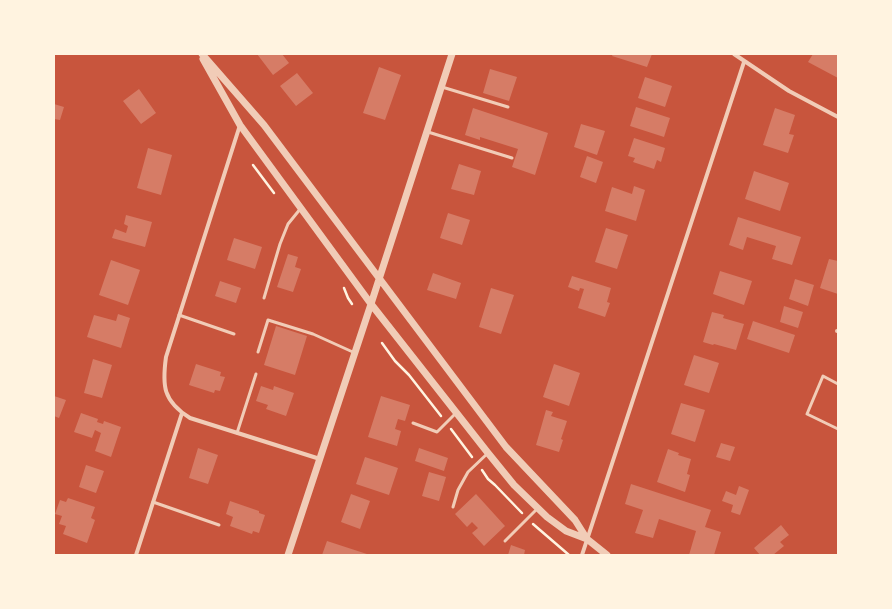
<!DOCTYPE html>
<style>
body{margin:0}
#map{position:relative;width:892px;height:609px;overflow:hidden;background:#c8553d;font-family:"Libre Baskerville",serif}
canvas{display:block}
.frame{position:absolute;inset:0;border:55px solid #fff3e0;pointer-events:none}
</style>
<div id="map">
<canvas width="892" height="609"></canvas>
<div class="frame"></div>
</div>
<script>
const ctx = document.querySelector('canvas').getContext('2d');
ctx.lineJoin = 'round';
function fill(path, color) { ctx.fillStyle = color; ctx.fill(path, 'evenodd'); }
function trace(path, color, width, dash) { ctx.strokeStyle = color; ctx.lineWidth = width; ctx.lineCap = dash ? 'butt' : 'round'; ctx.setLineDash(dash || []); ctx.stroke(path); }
fill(new Path2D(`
 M257 54H282L289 63 273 75Z
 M613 54H652L647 67 612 56Z
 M813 54H838V78L808 62Z
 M379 67 401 75 385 120 363 113Z
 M490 69 517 77 509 101 483 93Z
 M297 73 313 93 296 106 280 86Z
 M645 77 672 86 665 107 638 98Z
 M139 89 156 113 141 124 123 101Z
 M54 104 64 107 60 120 54 119Z
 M636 107 670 118 664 137 630 126Z
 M473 108 548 133 535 175 512 167 518 149 480 137V140L465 135Z
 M775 108 795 115 789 134 794 135 788 153 763 145Z
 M581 124 605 131 597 155 574 147Z
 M634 138 665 148 661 162 657 160 654 169 633 162 635 158 628 156Z
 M148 148 172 155 161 195 137 188Z
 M587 156 603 162 596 183 580 177Z
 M459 164 481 171 474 195 451 189Z
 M754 171 789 183 780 211 745 199Z
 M634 186 645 190 636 221 605 211 612 187 632 194Z
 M448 213 470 220 462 245 440 238Z
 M126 215 152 222 145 247 112 238 115 229 126 233 128 226 124 224Z
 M738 217 801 237 792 265 772 259 776 246 747 237 743 250 729 245Z
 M606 228 628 235 617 269 595 262Z
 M234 238 262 247 255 269 227 260Z
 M288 254 298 257 295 267 301 269 293 292 277 287Z
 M829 259 838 261V294L820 288Z
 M111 260 140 270 128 305 99 295Z
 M720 271 752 281 744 305 713 294Z
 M433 273 461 283 456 299 427 290Z
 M572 276 611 288 607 302 610 303 605 317 578 308 584 289 580 288 579 291 568 287Z
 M795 279 814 285 808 306 789 299Z
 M220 281 241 288 236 303 215 296Z
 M491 288 514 295 501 334 479 327Z
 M784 306 803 312 798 328 780 322Z
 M712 312 724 315 723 318 744 324 736 350 714 344 713 345 703 342Z
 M118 314 130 318 121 348 87 337 94 315 116 321Z
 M753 321 795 335 789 353 747 339Z
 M276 326 307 336 295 375 264 365Z
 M694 355 719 363 709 393 684 385Z
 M93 359 112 365 102 398 84 393Z
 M196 364 221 372 220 376 225 377 220 391 215 390 214 393 189 385Z
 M554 364 580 373 569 406 543 397Z
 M261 386 273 390 274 386 294 393 286 416 266 409 268 405 256 401Z
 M54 396 66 400 59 418 54 416Z
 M381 396 410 405 405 421 398 419 395 429 401 431 397 446 368 437Z
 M681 403 705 410 695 442 671 434Z
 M546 410 553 412 551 416 567 421 561 439 563 440 559 452 536 445Z
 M81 413 98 419 97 422 103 424 104 421 121 427 111 457 95 451 101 433 95 430 92 438 74 432Z
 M721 443 735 447 730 461 716 457Z
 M198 448 218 455 208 484 189 478Z
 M419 448 448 458 444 471 415 461Z
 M668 449 679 453 678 455 691 459 687 474 690 475 685 492 657 482Z
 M365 457 398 468 389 495 356 484Z
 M86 465 104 471 96 493 79 487Z
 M429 472 446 477 439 501 422 496Z
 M631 484 711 510 705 527 721 532 714 555H689L696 531 659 519 653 538 635 533 643 510 625 504Z
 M739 486 749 490 740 515 731 512 733 505 722 501 726 491 736 495Z
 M351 494 370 501 360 529 341 522Z
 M476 494 505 526 484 546 472 533 478 528 472 522 467 527 455 514Z
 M68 498 95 507 91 518 95 520 87 543 63 534 66 526 59 524 62 516 55 514 60 500 66 502Z
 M230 501 259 511V513L265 515 259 533 253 531 252 534 230 526 233 517 226 514Z
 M781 525 789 535 780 542 784 546 773 555H760L754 548Z
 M327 541 370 555H322Z
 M511 545 525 550 524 555H508Z`), '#d67c66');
trace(new Path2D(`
 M253 165 274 193
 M344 288 348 298 352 304
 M382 343 395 361 409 375 441 416
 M451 429 472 457
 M482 470 488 479 495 485 522 513
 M533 524 569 555`), '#fff3e0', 2.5);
trace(new Path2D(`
 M442 87 508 107
 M428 132 512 158
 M264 298 280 244 288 224 301 208
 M179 315 234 334
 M258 352 268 320 313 334 355 353
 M838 384 823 376 807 414 838 429
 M413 423 437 432 456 413
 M237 433 256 374
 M153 502 219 525
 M453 507 458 490 468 472 488 453
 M505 541 537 509`), '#f1ccb7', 3);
trace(new Path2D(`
 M734 54 789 91 838 117
 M240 125 166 357C162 386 163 401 190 418L320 459
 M837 331H838
 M136 555 182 413
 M582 555 744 62`), '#f1ccb7', 4);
trace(new Path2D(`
 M202 54 264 125 506 447 575 520 587 539 607 555
 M203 59 240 125 371 304 488 453 514 485 547 517 566 531 587 539
 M288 555 371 304 452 54`), '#f1ccb7', 7);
</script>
